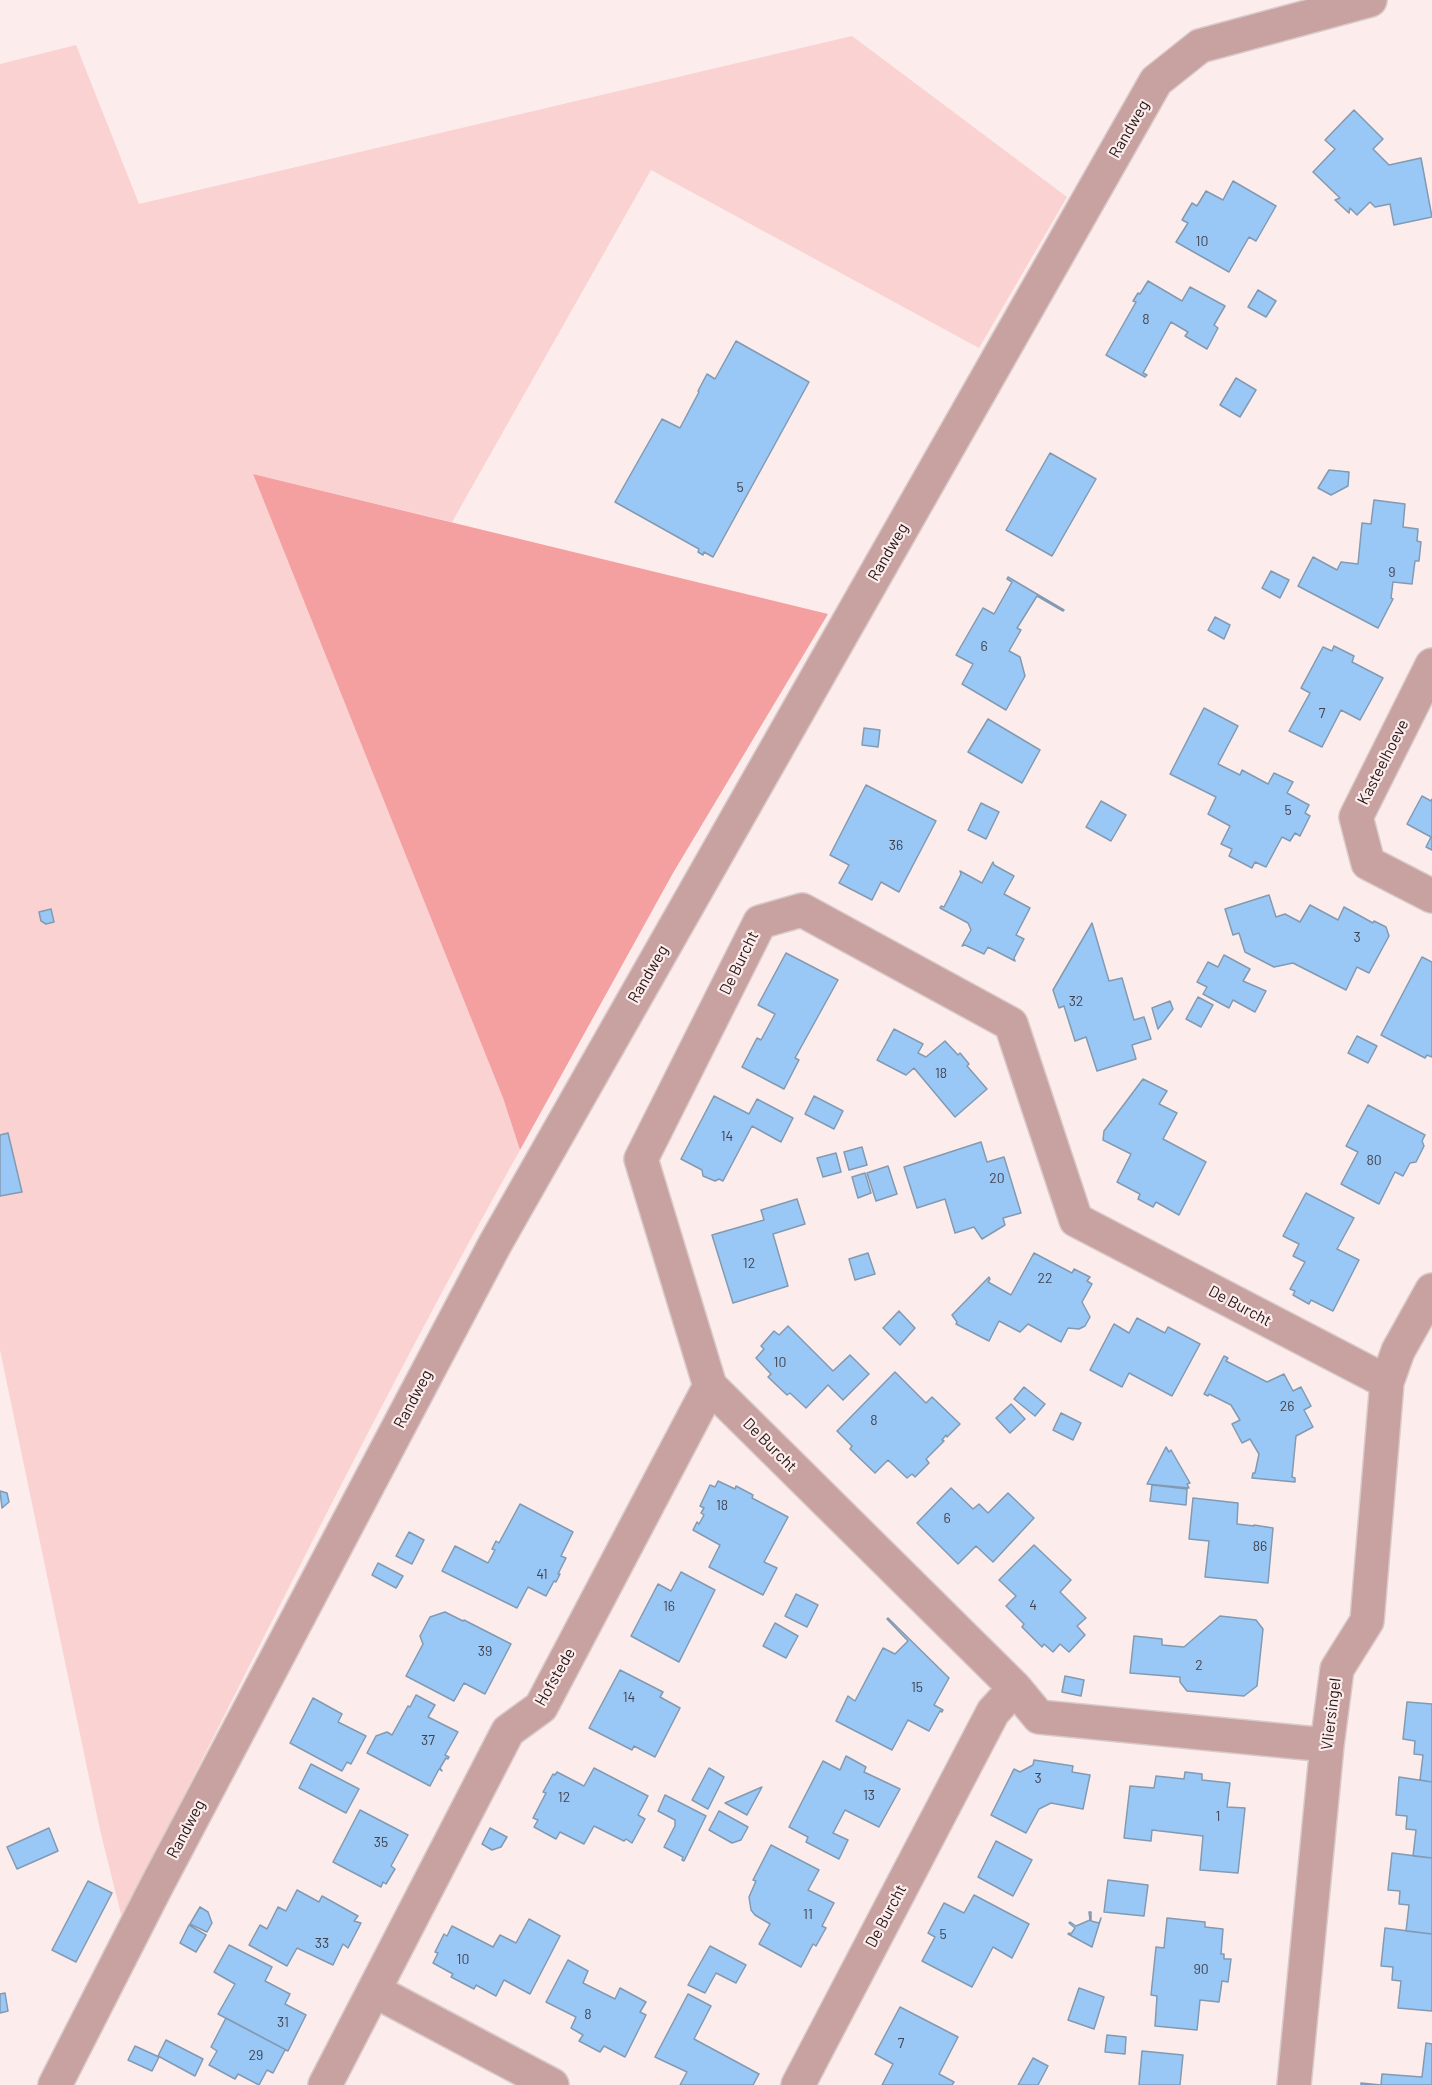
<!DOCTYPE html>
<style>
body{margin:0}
canvas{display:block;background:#fceceb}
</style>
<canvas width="1432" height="2085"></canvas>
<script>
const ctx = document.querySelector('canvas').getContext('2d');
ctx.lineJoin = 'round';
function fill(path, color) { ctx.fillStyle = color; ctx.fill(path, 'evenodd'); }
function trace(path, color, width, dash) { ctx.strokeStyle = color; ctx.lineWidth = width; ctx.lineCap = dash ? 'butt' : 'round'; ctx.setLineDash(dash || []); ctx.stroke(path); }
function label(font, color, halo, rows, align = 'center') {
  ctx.font = font + ' Barlow,sans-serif'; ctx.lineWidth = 4.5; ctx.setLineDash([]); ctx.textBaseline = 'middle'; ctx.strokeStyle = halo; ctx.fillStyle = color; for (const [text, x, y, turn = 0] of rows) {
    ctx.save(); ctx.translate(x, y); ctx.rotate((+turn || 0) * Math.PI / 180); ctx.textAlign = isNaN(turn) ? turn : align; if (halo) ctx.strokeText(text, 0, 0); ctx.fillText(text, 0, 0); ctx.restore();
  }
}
fill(new Path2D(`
 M852 36 1067 197 979 348 651 170 452 522 253 474 503 1098 520 1150C379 1401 253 1661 122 1918L100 1830 0 1350V64L76 45 139 204Z`), '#fad2d1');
fill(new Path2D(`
 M253 474 828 614 673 873 520 1150 503 1098Z`), '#f5a0a0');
const building = new Path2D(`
 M1354 110 1383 139 1373 149 1389 165 1421 158 1432 217 1394 225 1390 204 1375 207 1370 202 1357 215 1350 208 1349 213 1335 200 1340 198 1313 172 1335 149 1325 140Z
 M1233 181 1276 206 1256 241 1249 237 1229 272 1176 242 1188 223 1182 220 1192 203 1197 206 1206 191 1223 200Z
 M1148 281 1182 301 1190 287 1225 306 1214 325 1218 328 1207 349 1185 336 1188 332 1171 322 1143 373 1147 375 1145 377 1106 355 1136 302 1133 301 1138 293 1140 294Z
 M1258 290 1276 301 1266 317 1248 307Z
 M736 341 809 382 713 557 704 552 703 555 698 552 699 549 615 502 662 419 680 428 699 392 698 391 707 374 715 379Z
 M1236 378 1256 390 1240 417 1220 405Z
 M1050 453 1096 479 1052 556 1006 530Z
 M1329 470 1349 472 1348 486 1331 495 1318 488Z
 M1374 500 1405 504 1403 527 1418 529 1417 541 1421 542 1419 561H1415L1412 584 1393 582 1391 598 1393 599 1378 628 1298 586 1313 557 1337 570 1341 562 1358 564 1362 523 1371 524Z
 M1271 571 1289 580 1280 598 1262 588Z
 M1008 577 1064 610 1063 611 1037 596 1017 628 1021 630 1009 651 1020 657 1025 676 1006 710 962 684 973 664 956 655 983 608 994 614 1012 582 1007 579Z
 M1215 617 1230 625 1224 639 1208 630Z
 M1334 646 1354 656 1352 662 1383 678 1360 720 1341 710 1322 747 1289 731 1310 693 1301 688 1323 647 1332 651Z
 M1204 708 1238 726 1218 764 1240 775 1242 770 1268 784 1274 773 1293 782 1287 793 1309 805 1305 813 1310 816 1300 836 1295 833 1290 841 1282 837 1266 867 1255 862 1252 868 1229 856 1232 849 1221 844 1230 826 1208 814 1216 797 1170 774Z
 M988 719 1040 750 1022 783 968 752Z
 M864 728 880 730 878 747 862 745Z
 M866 785 936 821 899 892 881 882 872 900 839 883 849 865 830 855Z
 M1422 796 1431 801 1432 799V850L1426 847 1431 837 1407 824Z
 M1101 801 1126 815 1111 841 1086 827Z
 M981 803 999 812 986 839 968 830Z
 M993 862 994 865 1014 876 1004 894 1030 908 1016 935 1024 939 1014 958 1015 961 988 947 984 954 965 945 962 946 971 930 968 923 940 908 941 906 944 907 961 874 960 871 982 883Z
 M1269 895 1276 917 1285 914 1300 922 1310 905 1338 920 1344 907 1373 923 1374 921 1386 927 1389 936 1369 973 1357 967 1346 990 1293 963 1274 967 1245 952 1239 933 1233 935 1225 909Z
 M51 909 54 922 46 924 41 921 39 912Z
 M1092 923 1109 981 1122 978 1134 1020 1144 1017 1151 1039 1132 1045 1136 1059 1097 1071 1086 1037 1075 1041 1064 1006 1059 1008 1053 990Z
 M786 953 838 980 795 1058 799 1060 784 1089 742 1067 757 1038 761 1040 775 1014 758 1005Z
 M1224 955 1250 969 1243 981 1266 991 1255 1012 1233 1000 1229 1008 1203 994 1207 987 1197 982 1208 962 1218 967Z
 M1422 957 1432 962V1057L1427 1055 1425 1058 1381 1035Z
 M1198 997 1213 1005 1201 1027 1186 1019Z
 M1170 1001 1173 1009 1158 1029 1152 1008Z
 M894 1029 923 1044 918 1053 926 1057 945 1041 958 1055 960 1053 969 1064 967 1066 987 1089 955 1117 914 1068 906 1075 877 1060Z
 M1357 1036 1377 1046 1368 1063 1348 1053Z
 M1143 1079 1167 1091 1159 1104 1177 1113 1163 1139 1206 1162 1179 1215 1156 1202 1153 1207 1138 1199 1140 1194 1117 1182 1131 1154 1103 1140 1104 1131Z
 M714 1096 749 1114 757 1099 793 1118 781 1142 752 1126 723 1181 719 1179 715 1181 703 1176 702 1170 681 1159Z
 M814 1096 843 1111 834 1129 805 1114Z
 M1368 1105 1425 1135 1422 1141 1424 1146 1416 1162 1410 1163 1403 1176 1395 1172 1379 1204 1341 1184 1358 1152 1346 1146Z
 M8 1133 22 1192 0 1196V1135Z
 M981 1142 987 1162 1004 1157 1021 1213 1003 1218 1005 1225 982 1239 974 1227 955 1233 945 1199 917 1208 904 1167Z
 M862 1147 867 1165 849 1170 844 1152Z
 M836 1153 841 1172 823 1177 817 1158Z
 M888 1166 897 1194 876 1201 867 1173Z
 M865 1173 871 1193 858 1198 852 1177Z
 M1306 1193 1354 1218 1337 1249 1359 1260 1333 1311 1311 1300 1309 1304 1293 1295 1295 1291 1290 1289 1305 1262 1293 1256 1299 1244 1283 1236Z
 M797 1199 805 1224 773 1234 788 1286 733 1303 712 1235 764 1220 761 1210Z
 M868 1253 875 1274 855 1280 849 1259Z
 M1034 1253 1072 1273 1074 1269 1090 1277 1087 1281 1092 1284 1082 1302 1090 1317 1085 1326 1079 1329 1068 1328 1061 1342 1028 1324 1020 1332 999 1321 989 1341 956 1324 957 1322 952 1315 989 1277 990 1279 988 1282 1011 1295Z
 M899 1311 915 1328 900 1345 883 1328Z
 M1137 1318 1165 1333 1168 1327 1200 1344 1172 1396 1129 1373 1122 1387 1090 1370 1114 1324 1129 1333Z
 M788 1326 833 1371 850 1355 869 1374 843 1400 828 1385 806 1408 790 1393 787 1395 768 1377 771 1374 756 1358 764 1349 761 1346 774 1331 779 1335Z
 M1224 1356 1228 1358 1226 1361 1267 1382 1284 1374 1293 1391 1301 1387 1311 1406 1304 1410 1313 1427 1296 1436 1292 1477 1295 1478V1482L1252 1478 1253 1473H1255L1259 1454 1250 1439 1242 1443 1232 1424 1240 1420 1231 1405 1209 1394 1208 1396 1204 1394Z
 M895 1372 926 1403 932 1397 960 1424 947 1437 946 1435 942 1440 944 1441 926 1459 929 1463 915 1477 912 1474 907 1478 888 1460 875 1473 850 1449 852 1446 837 1431Z
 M1024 1387 1045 1404 1035 1416 1014 1399Z
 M1011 1404 1025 1419 1010 1433 996 1418Z
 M1061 1413 1081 1423 1073 1440 1053 1430Z
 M1166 1447 1169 1452 1171 1450 1190 1483 1187 1484 1189 1488 1147 1484Z
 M718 1481 735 1489 736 1486 753 1495 752 1498 788 1517 764 1562 777 1568 763 1595 709 1567 720 1545 693 1530 697 1522 699 1524 704 1515 701 1513 704 1508 700 1506 710 1485 715 1487Z
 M1152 1485 1187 1489 1186 1505 1150 1501Z
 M951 1488 973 1509 979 1504 988 1513 1008 1493 1034 1518 993 1562 976 1546 958 1564 917 1523Z
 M0 1491 7 1493 9 1502 2 1508Z
 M1193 1498 1238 1503 1237 1524 1254 1526V1525L1273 1528 1268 1583 1205 1577 1209 1541 1189 1539Z
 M520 1504 573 1532 561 1556 566 1558 558 1574H560L556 1582 554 1581 546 1596 528 1587 517 1608 442 1571 455 1546 488 1563 495 1550 492 1549 496 1541 499 1543Z
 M409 1532 424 1540 412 1564 396 1556Z
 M1034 1545 1071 1580 1060 1592 1086 1618 1077 1626 1085 1635 1069 1652 1060 1644 1053 1652 1044 1644 1042 1647 1022 1627 1024 1624 1006 1606 1016 1596 999 1580Z
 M378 1563 403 1576 396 1588 372 1575Z
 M681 1572 715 1590 679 1662 631 1636 658 1584 671 1591Z
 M796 1594 818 1605 807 1627 785 1616Z
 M445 1612 463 1621 464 1620 511 1644 485 1694 464 1683 454 1701 406 1676 423 1644 420 1636 430 1617Z
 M1220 1616 1256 1620 1263 1629 1257 1686 1244 1696 1187 1691 1180 1682V1677L1130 1673 1134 1636 1162 1639V1645L1184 1647Z
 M888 1618 949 1678 934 1705 943 1710 942 1712 940 1711 929 1731 908 1720 892 1750 836 1721 848 1696 855 1701 883 1648 895 1654 908 1641 887 1619Z
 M775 1623 798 1636 786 1658 763 1646Z
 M620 1670 663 1692 660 1697 680 1708 655 1757 634 1746 632 1750 589 1728Z
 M1065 1676 1084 1680 1081 1696 1062 1692Z
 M416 1695 435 1705 428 1717 458 1732 445 1755 449 1757 448 1759 446 1758 440 1768 442 1771 439 1769 430 1786 367 1753 376 1736 387 1732 392 1735 408 1706 410 1707Z
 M313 1698 342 1714 338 1722 366 1736 351 1764 347 1762 342 1771 290 1743Z
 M1407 1702 1432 1704V1782L1420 1780 1423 1755 1414 1754 1415 1741 1403 1739Z
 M846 1756 866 1767 864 1772 900 1789 879 1827 845 1810 833 1833 848 1840 839 1859 806 1842 808 1837 789 1827 823 1761 840 1770Z
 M1034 1760 1073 1766 1072 1772 1090 1775 1083 1809 1051 1803 1039 1809 1026 1833 991 1815 1014 1769 1020 1772 1033 1765Z
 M311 1764 359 1789 346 1813 299 1788Z
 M594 1768 648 1796 638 1815 645 1819 632 1843 626 1839 624 1841 594 1826 584 1844 560 1832 556 1839 534 1827 538 1820 533 1818 546 1793 543 1792 553 1774 555 1775 557 1772 584 1786Z
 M709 1768 724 1777 708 1809 692 1800Z
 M1185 1772 1202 1774V1780L1230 1783 1227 1807 1245 1808 1238 1873 1200 1870 1203 1836 1152 1830 1151 1841 1124 1838 1130 1786 1154 1788 1156 1776 1184 1779Z
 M1399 1777 1432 1782V1858L1413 1856 1416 1830 1406 1829 1407 1816 1396 1815Z
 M762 1787 747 1815 725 1803Z
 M665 1795 706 1816 684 1861 682 1860 683 1857 664 1847 675 1826V1820L658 1811Z
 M360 1810 408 1835 391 1866 395 1869 386 1884 383 1882 381 1887 333 1862Z
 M719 1811 748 1827 741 1840 732 1843 709 1830Z
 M49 1828 58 1851 17 1869 7 1847Z
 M490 1828 507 1837 501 1847 492 1850 482 1844Z
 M996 1841 1032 1860 1013 1896 978 1877Z
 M771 1845 819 1870 808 1890 834 1903 822 1926 826 1928 816 1946 813 1944 801 1967 759 1944 770 1924 755 1915 751 1910 749 1897 756 1881 753 1880Z
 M1392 1853 1432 1858V1934L1406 1931 1409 1905 1399 1904 1400 1891 1388 1890Z
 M1108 1880 1148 1885 1144 1916 1104 1912Z
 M88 1881 112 1893 76 1962 52 1950Z
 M297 1890 319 1902 322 1896 358 1916 354 1921 361 1923 348 1948 343 1944 333 1965 297 1948 287 1966 249 1945 260 1925 267 1929 278 1907 286 1911Z
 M974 1895 1029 1924 1012 1958 993 1947 972 1987 922 1961 935 1937 928 1933 944 1903 964 1913Z
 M200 1907 208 1912 212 1923 207 1932 190 1924Z
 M1089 1912H1091V1921L1099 1923 1101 1918 1092 1947 1068 1934 1069 1933 1071 1934 1075 1928 1069 1923 1070 1922 1076 1926 1090 1920Z
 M1167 1918 1205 1922V1927L1223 1929 1221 1954H1224V1959H1231L1228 1982 1222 1981 1219 2002 1200 2000 1197 2030 1155 2026 1157 1996 1151 1995 1156 1947 1164 1948Z
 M529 1919 560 1936 530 1994 504 1980 496 1996 476 1985 474 1989 451 1977 453 1974 433 1963 438 1953 435 1952 444 1934 447 1936 452 1926 493 1947 500 1935 516 1943Z
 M189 1925 206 1935 196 1952 180 1943Z
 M1385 1928 1432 1934V2011L1398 2008 1401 1981 1392 1980 1393 1967 1381 1966Z
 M229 1945 272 1967 265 1981 290 1994 285 2004 306 2015 288 2051 218 2014 235 1984 214 1972Z
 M710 1946 746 1965 736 1983 716 1973 705 1993 688 1985Z
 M568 1960 588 1971 583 1983 615 1999 620 1988 646 2002 640 2012 646 2015 625 2057 604 2046 600 2052 579 2041 583 2035 571 2028 576 2017 546 2002Z
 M1079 1988 1104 1997 1094 2029 1068 2020Z
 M5 1993 8 2011 0 2013V1994Z
 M688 1994 711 2006 694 2039 759 2074 753 2085H680L687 2072 655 2057Z
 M900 2007 958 2037 939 2074 954 2082 952 2085H882L893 2064 875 2054Z
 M226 2018 288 2051 285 2050 273 2073 267 2070 259 2085 238 2074 235 2079 209 2065 217 2051 211 2047Z
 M1107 2035 1126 2037 1125 2054 1105 2052Z
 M166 2040 203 2059 195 2076 158 2056Z
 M1426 2043 1432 2044V2085H1361V2083L1381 2085 1382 2074 1422 2077Z
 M135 2046 159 2057 152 2071 128 2060Z
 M1142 2051 1183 2055 1180 2085H1139Z
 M1033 2058 1048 2066 1038 2085H1018Z`);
fill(building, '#9ac8f6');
trace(building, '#829ab2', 1.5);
const minor = new Path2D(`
 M1432 665 1356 817 1368 863 1432 896
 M1327 1745 1039 1717 1015 1688 710 1386 641 1159 760 922 802 910 1011 1024 1076 1220 1387 1382
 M375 1991 552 2085
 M55 2085 157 1885 495 1244 1156 81 1200 46 1370 0
 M325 2085 508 1731 541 1707 710 1386
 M798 2085 993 1712 1015 1688
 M1294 2085 1327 1745 1337 1669 1367 1621 1387 1382 1398 1351 1432 1290`);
trace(minor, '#d9cac9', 36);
trace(minor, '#c8a1a1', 33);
label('14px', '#42424e', null, [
 ["10",1202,241],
 ["8",1146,319],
 ["5",740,487],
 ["9",1392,572],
 ["6",984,646],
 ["7",1322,713],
 ["5",1288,810],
 ["36",896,845],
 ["3",1357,937],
 ["32",1076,1001],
 ["18",941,1073],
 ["14",727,1136],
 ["80",1374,1160],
 ["20",997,1178],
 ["12",749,1263],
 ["22",1045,1278],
 ["10",780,1362],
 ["26",1287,1406],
 ["8",874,1420],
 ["18",722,1505],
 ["6",947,1518],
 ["86",1260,1546],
 ["41",542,1574],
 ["4",1033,1605],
 ["16",669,1606],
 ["39",485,1651],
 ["2",1199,1665],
 ["15",917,1687],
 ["14",629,1697],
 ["37",428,1740],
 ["3",1038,1778],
 ["13",869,1795],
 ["12",564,1797],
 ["1",1218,1816],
 ["35",381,1842],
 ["11",808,1914],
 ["5",943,1934],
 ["33",322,1943],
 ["10",463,1959],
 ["90",1201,1969],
 ["8",588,2014],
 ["31",283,2022],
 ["7",901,2043],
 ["29",256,2055]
]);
label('16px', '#241616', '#fceceb', [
 ["Randweg",1129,129,-60],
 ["Randweg",888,552,-60],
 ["Kasteelhoeve",1383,762,-63],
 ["De Burcht",739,963,-64],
 ["Randweg",648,974,-60],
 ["De Burcht",1240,1306,28],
 ["Randweg",413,1399,-62],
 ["De Burcht",770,1445,45],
 ["Hofstede",555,1677,-60],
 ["Vliersingel",1331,1714,-83],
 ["Randweg",186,1829,-62],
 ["De Burcht",886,1916,-62]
]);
</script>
